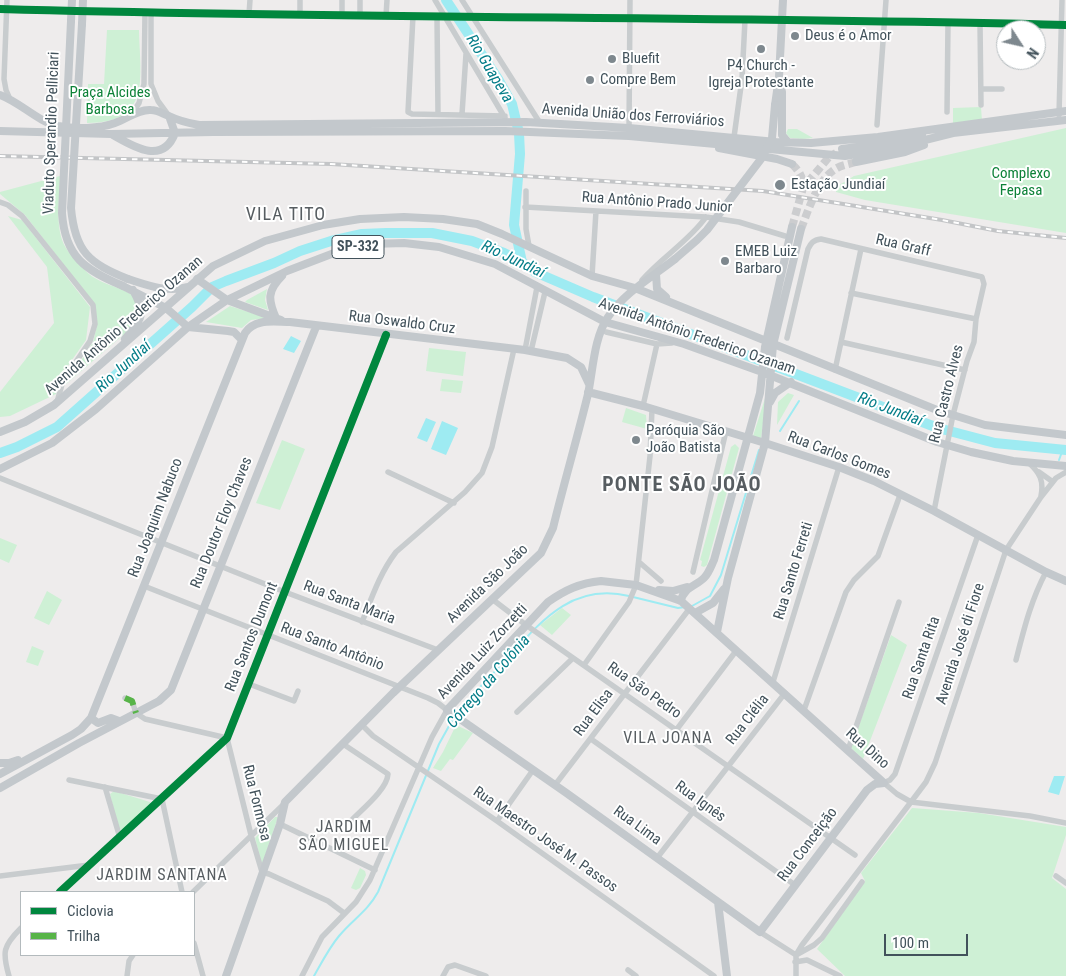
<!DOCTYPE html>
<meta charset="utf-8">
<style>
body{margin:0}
#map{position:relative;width:1066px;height:976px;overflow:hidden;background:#eeecec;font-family:"Roboto Condensed",sans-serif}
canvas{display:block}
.legend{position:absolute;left:20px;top:891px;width:175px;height:65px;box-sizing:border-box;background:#fff;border:1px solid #b3babd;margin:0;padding:6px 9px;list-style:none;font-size:15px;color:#42525b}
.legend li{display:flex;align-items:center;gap:10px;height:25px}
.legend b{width:25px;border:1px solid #b3babd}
.north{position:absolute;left:996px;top:20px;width:50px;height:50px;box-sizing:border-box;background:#fff;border:1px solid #b3babd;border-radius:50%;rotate:125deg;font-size:14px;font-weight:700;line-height:20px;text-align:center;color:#42525b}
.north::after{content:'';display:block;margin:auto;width:18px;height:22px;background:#7e888e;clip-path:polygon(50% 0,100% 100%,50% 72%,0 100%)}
.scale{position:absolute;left:884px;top:934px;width:84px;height:22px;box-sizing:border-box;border:2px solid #42525b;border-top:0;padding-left:6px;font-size:15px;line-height:18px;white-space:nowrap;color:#42525b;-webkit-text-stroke:4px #fff;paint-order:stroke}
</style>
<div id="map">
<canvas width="1066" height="976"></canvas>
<ul class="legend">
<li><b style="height:6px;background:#00873e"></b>Ciclovia</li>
<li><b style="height:6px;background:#57b448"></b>Trilha</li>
</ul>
<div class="north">N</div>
<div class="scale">100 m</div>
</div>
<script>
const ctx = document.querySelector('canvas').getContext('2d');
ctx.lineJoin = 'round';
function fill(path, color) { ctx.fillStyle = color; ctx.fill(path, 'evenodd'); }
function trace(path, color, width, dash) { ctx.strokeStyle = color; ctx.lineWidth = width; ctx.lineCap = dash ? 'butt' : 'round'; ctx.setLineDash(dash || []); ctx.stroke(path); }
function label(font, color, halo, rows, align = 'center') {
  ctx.font = font + ' "Roboto Condensed",sans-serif'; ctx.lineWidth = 4; ctx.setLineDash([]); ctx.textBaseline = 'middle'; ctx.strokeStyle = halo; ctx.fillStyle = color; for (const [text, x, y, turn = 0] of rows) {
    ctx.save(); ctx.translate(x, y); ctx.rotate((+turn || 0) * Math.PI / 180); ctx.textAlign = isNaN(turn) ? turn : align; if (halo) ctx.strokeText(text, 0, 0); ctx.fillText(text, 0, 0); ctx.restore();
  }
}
fill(new Path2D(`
 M107 30H139C140 78 152 123 87 123L88 84H104Z
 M981 107 982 121 953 124V108Z
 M1066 128V233L865 200 836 192V187L854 176Z
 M788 129H797L813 138 803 139 790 138 786 133Z
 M60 176C60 198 54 229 66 248 71 256 86 272 93 277 116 292 156 289 130 329L65 385 93 342 97 325 95 305 25 215 0 194V192Z
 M8 216 22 220 90 307 86 340 60 377 56 394 10 416 0 417V392L54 323 47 267Z
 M267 289 265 300 268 310 245 302 247 300Z
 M230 306 267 318 251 320 242 328 206 322Z
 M429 348 466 352 463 376 426 371Z
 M442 379 463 381 461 393 440 391Z
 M767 392 761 439 753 436Z
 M788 393 794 395 777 425 778 402Z
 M626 408 646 415 647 429 622 422Z
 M282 440 305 449 280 510 256 503Z
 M735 444 739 448 707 565 704 567 701 566 702 561 700 560 731 447Z
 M0 538 17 545 9 563 0 559Z
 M47 591 62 600 49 625 34 618Z
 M562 608 571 615 552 635 540 625Z
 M891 635 907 645 863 759 851 748Z
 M32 646 44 651 38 666 26 662Z
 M456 725 473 733 453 760 450 759 441 771 433 768 443 752Z
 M114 791 150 802 151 805 122 830 118 828 110 794Z
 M912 808 979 813 1066 827V835L1052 878 1066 889V976H845L817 949 865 881 861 873Z
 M275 817H278L262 865 255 838Z
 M360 868 365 871 366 875 360 888 356 890 351 888Z`), '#cef0d5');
fill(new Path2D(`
 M291 336 301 341 294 353 283 349Z
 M426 418 436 422 427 442 417 438Z
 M442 421 458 428 446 455 431 449Z
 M1054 776H1065L1059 795 1048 792Z`), '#9eebf2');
trace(new Path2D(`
 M780 431 799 401
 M1059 460 1063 449
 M633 597 678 608 685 607
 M692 606 710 596 721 575 759 450
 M457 714C471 695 488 679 504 662 539 624 570 582 629 596
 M314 976C322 962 329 948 339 936 353 919 367 912 378 892L439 744 454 717`), '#9eebf2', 2);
trace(new Path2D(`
 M446 0 498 79 512 104 519 133 520 154 514 225 522 262
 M0 453 17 447 57 427 192 307 212 287 226 281 274 263 300 251 331 241 362 234 386 233H432L472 241 504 253 522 262 535 272 593 297 938 428 995 443 1066 450`), '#9eebf2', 10);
trace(new Path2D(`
 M792 164C800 172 803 177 803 188
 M792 227 803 188 829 157 836 153
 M801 229C808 211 818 178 837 168 842 165 850 164 856 162`), '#cccdcf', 8, [8, 4]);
trace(new Path2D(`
 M7 0 4 79 6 90 10 99
 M435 0 505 118
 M462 0 540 123
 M0 9C355 19 711 16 1066 25
 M151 12V84L158 101 169 116
 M249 14 250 0
 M300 14V0
 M342 15V0
 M360 15V0
 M386 16 387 0
 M413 16 408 112 412 114 505 116
 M437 17 438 114
 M980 23 981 105
 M981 89H1002
 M947 112 948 23
 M132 114 139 103 144 84 145 12
 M462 114 466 54
 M1059 115 1062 0
 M877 125 886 0
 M629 131 630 0
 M734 137 742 79 745 20
 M526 191V229L529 246
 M0 202 8 205 22 216 93 305 95 324 90 341 63 381 57 402
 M525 207 706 217 739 222 785 236
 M592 276 596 211
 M642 280C662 257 689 241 706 217
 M851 293 976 319
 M606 332 657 344 672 343
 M787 338 808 249C811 243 813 240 821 239L982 277 984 284 976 319 974 342 967 361 953 415 934 511
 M841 342 965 370
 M525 350 537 287
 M531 351 545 292
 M835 370 861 249
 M643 406 657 344
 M1029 463C1040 473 1044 481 1041 496
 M388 472 454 503
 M1039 472 1053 482
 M0 478 285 592 438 650
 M978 535 895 774 890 780 884 783 897 794 911 802 1030 816 1066 823
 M639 562 661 581
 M693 572 726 431
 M144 586 428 698 438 703 447 710 432 737 370 880 356 902 322 937 302 976
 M492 599 526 625 855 855
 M362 622C372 597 380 573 396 552L465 492 482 473 492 447 514 349
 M1016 660C1024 629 1031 600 1046 572
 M584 665 629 602 636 585 650 456 652 409
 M773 682 839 467
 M249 684 294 701 298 691
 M125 698 132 701 136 713 145 719 227 738
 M804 710 846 592 854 580 878 556 900 495
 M517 712 573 658
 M362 725 373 736 497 821 714 976
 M677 729 736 651
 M227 738 251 835 262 872 269 874 328 901 344 913
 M591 739 795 885
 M343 744 388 774C387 790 361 810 350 822
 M848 750 899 602
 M69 780 162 799 182 892
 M555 785 690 608
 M105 787 120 838
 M497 821 533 770
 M280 824 375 870
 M657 858 785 693
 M0 876 89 865
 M1056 876 1066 883
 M60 892 227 738 386 335
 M193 892 285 803
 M760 932 796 955
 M194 943 203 976
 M796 955 814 945 822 938 862 882
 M795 962 807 960 840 976
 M628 970 636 976
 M9 976C2 952 3 946 21 928
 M127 976 129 961 133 955
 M443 976 448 967 455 965 486 976
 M796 976V955L802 945 911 802 926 782 935 763 1006 550 1041 497 1056 478 1066 472`), '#c8ccce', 5.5);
trace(new Path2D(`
 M71 21 72 0
 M82 24 83 0
 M780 84 782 92V135L788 142
 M0 95C20 102 38 122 58 126 75 129 99 129 115 123 127 119 138 109 151 110 158 110 163 114 169 116 179 121 188 123 199 125L526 122 629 128 776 142 811 143 878 137 1066 111
 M775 105 779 77 783 0
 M0 131 111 134 213 132 505 131 629 136 845 156 897 147 953 133 1066 120
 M113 135C134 147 163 165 175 133L169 116
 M719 148 777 159 792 164
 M842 149 894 142 922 135
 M856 162 905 152 924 145
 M656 274 657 289 666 297
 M128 279C147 285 167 293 187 287
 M197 279 227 300 281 320
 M123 286 166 308 188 327 228 331 234 332 242 340
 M276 318C268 300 267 291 282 276
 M125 339C142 318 147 315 133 290
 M588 392 643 406 765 443 839 467 874 481 934 511 1046 572 1066 581
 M770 402 775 393 791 382
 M0 432 25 422 54 405 213 266 265 241 323 225 360 219 404 217 443 219 477 224 502 234 592 276 635 288 937 410 985 425 1066 435
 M0 469 52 443 96 409 188 327 227 300 287 271 342 250 371 244 404 243 439 247 495 264 605 322 684 344 762 372 937 442 971 452 1013 461 1066 466
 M601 581 636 585 681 601 884 783 875 784 867 790 760 932 565 792 447 710 548 602C565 590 580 583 601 581Z
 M659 590 673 591 687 587
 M681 601C683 588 696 586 704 578 709 573 711 566 714 560L760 393 765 347 792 227
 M695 613 713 603 724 589
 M717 632 728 578 765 443 773 345 801 229
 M91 718 98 723 111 718 119 721
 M0 763H9L18 760
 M0 774 72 735 81 729 91 718 245 333C255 318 274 322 290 322L525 350 567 358 581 367 589 384
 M0 788 79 743 159 701 171 690 316 327
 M718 902 727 976
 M226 976 280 824 285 802 393 693 541 553 553 528C564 483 577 439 588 394 593 370 594 337 608 317 625 292 652 277 675 259`), '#c3c8cc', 8);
const rail = new Path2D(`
 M0 156 331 164 763 191 942 220 998 231 1066 238`);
trace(rail, '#c3c5c7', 4);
trace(rail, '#fff', 2, [5.5]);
trace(new Path2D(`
 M71 21 62 213C65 257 85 270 123 286
 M82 24 71 208C75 252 89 263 128 279
 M675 259 697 240 707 230 761 159 768 146 772 138 775 105`), '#c3c8cc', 8);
trace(new Path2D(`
 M125 698 132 701 136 713`), '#57b448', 6, [12, 6]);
trace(new Path2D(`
 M0 9C355 19 711 16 1066 25
 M60 892 227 738 386 335`), '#00873e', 8);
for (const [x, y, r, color] of [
 [795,36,5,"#7e888e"],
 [761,49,5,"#7e888e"],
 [612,59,5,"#7e888e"],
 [590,80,5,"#7e888e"],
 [780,185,6,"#7e888e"],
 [725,261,5,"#7e888e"],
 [636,440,5,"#7e888e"]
]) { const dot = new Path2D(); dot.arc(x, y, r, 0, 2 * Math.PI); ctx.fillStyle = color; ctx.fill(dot); trace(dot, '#fff', 2); }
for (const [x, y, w] of [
 [358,247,52]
]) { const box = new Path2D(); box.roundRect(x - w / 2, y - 11.5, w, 23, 4); ctx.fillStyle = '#fff'; ctx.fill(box); trace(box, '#42525b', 1); }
label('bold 14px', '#42525b', null, [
 ["SP-332",358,247]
]);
label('15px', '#42525b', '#fff', [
 ["Deus é o Amor",805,36],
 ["Bluefit",622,59],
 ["P4 Church -",761,66,"center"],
 ["Igreja Protestante",761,83,"center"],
 ["Compre Bem",600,80],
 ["Estação Jundiaí",791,185],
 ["EMEB Luiz",735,252],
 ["Barbaro",735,269],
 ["Paróquia São",646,431],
 ["João Batista",646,448]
], 'left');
label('15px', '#0d8238', '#fff', [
 ["Praça Alcides",110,93],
 ["Barbosa",110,110],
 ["Complexo",1021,174],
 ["Fepasa",1021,191]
]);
label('15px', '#42525b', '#fff', [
 ["Avenida União dos Ferroviários",633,116,4],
 ["Viaduto Sperandio Pelliciari",52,133,-88],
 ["Rua Antônio Prado Junior",657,203,4],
 ["Rua Graff",903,246,13],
 ["Rua Oswaldo Cruz",402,323,7],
 ["Avenida Antônio Frederico Ozanan",124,326,-41],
 ["Avenida Antônio Frederico Ozanam",697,337,19],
 ["Rua Castro Alves",947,394,-76],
 ["Rua Carlos Gomes",839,456,21],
 ["Rua Joaquim Nabuco",156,518,-69],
 ["Rua Doutor Eloy Chaves",222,523,-68],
 ["Rua Santo Ferreti",794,571,-73],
 ["Avenida São João",488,584,-44],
 ["Rua Santa Maria",349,603,21],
 ["Rua Santos Dumont",252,637,-68],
 ["Avenida José di Fiore",961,644,-72],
 ["Rua Santo Antônio",332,647,21],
 ["Avenida Luiz Zorzetti",483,652,-47],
 ["Rua Santa Rita",922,658,-71],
 ["Rua São Pedro",644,691,35],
 ["Rua Elisa",594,713,-53],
 ["Rua Clélia",748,720,-52],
 ["Rua Dino",867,749,42],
 ["Rua Ignês",700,802,36],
 ["Rua Formosa",256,803,76],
 ["Rua Lima",637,826,36],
 ["Rua Maestro José M. Passos",545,840,35],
 ["Rua Conceição",808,845,-53]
]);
label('italic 16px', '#047d88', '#fff', [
 ["Rio Guapeva",489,69,59],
 ["Rio Jundiaí",513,260,25],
 ["Rio Jundiaí",124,367,-42],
 ["Rio Jundiaí",890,410,21],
 ["Córrego da Colônia",489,682,-49]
]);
ctx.letterSpacing = '1px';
label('16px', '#575d61', '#fff', [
 ["VILA JOANA",668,739],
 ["JARDIM",344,828],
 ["SÃO MIGUEL",344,846],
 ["JARDIM SANTANA",162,876]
]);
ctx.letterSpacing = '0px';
ctx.letterSpacing = '1px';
label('18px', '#575d61', '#fff', [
 ["VILA TITO",286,215]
]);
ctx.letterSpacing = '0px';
ctx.letterSpacing = '1px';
label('bold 20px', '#575d61', '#fff', [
 ["PONTE SÃO JOÃO",682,486]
]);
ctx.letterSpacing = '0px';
</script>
